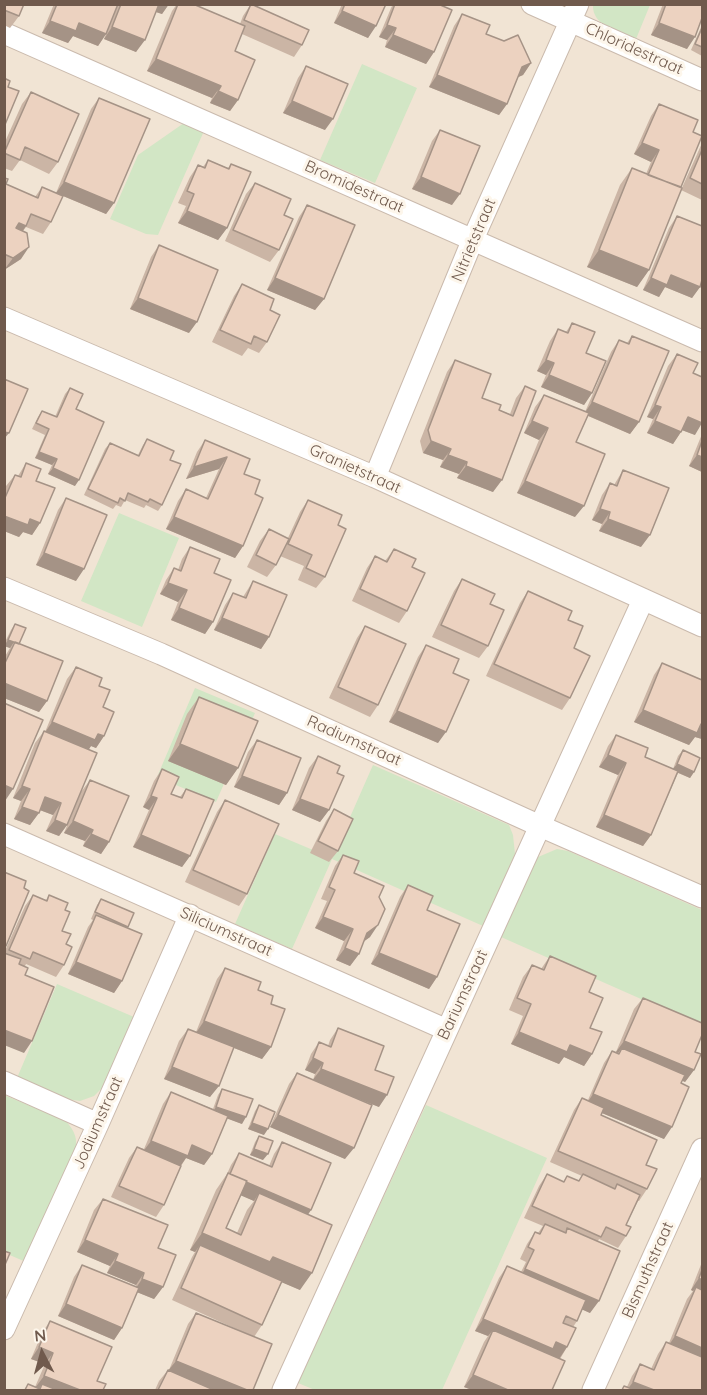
<!DOCTYPE html>
<style>
body{margin:0}
#map{position:relative;width:707px;height:1395px;overflow:hidden;background:#faf2e5;font-family:Quicksand,sans-serif}
canvas{display:block}
.frame{position:absolute;inset:0;border:6px solid #705a4d;pointer-events:none}
.north{position:absolute;left:12px;top:1323px;width:60px;height:60px;-webkit-text-stroke:4px #fdf6eb;paint-order:stroke;rotate:354deg;font-size:16px;font-weight:700;line-height:24px;text-align:center;color:#705a4d}
.north::after{content:'';display:block;margin:auto;width:21px;height:27px;background:#705a4d;clip-path:polygon(50% 0,100% 100%,50% 72%,0 100%)}
</style>
<div id="map">
<canvas width="707" height="1395"></canvas>
<div class="frame"></div>
<div class="north">N</div>
</div>
<script>
const ctx = document.querySelector('canvas').getContext('2d');
ctx.lineJoin = 'round';
function fill(path, color) { ctx.fillStyle = color; ctx.fill(path, 'evenodd'); }
function trace(path, color, width, dash) { ctx.strokeStyle = color; ctx.lineWidth = width; ctx.lineCap = dash ? 'butt' : 'round'; ctx.setLineDash(dash || []); ctx.stroke(path); }
function label(font, color, halo, rows, align = 'center') {
  ctx.font = font + ' Quicksand,sans-serif'; ctx.lineWidth = 6; ctx.setLineDash([]); ctx.textBaseline = 'middle'; ctx.strokeStyle = halo; ctx.fillStyle = color; for (const [text, x, y, turn = 0] of rows) {
    ctx.save(); ctx.translate(x, y); ctx.rotate((+turn || 0) * Math.PI / 180); ctx.textAlign = isNaN(turn) ? turn : align; if (halo) ctx.strokeText(text, 0, 0); ctx.fillText(text, 0, 0); ctx.restore();
  }
}
fill(new Path2D(`
 M5 5H702V1390H5Z`), '#f1e4d4');
fill(new Path2D(`
 M593 5H650L636 39C619 32 592 26 593 5Z
 M362 64 417 88 375 183 320 160Z
 M184 123 204 131 158 235 146 234 110 219 138 155Z
 M119 513 179 538 142 627 81 601Z
 M195 688 255 713 216 802 157 777Z
 M373 765 509 825 513 835 515 854 483 926 332 859 292 949 235 924 275 834 332 858Z
 M557 849 568 851 702 910V1026L501 937 538 857Z
 M57 984 134 1017 104 1086 94 1096 80 1101 67 1099 17 1078Z
 M4 1095 66 1121C75 1132 78 1138 75 1152L26 1262 5 1253Z
 M426 1105 547 1158 442 1390H315L298 1383Z`), '#d2e6c5');
const minor = new Path2D(`
 M532 4 702 80
 M4 33 702 341
 M4 318 375 477 702 626
 M375 477 473 239 578 4
 M4 588 161 654 540 826 702 897
 M4 834 447 1030
 M4 1082 98 1124
 M4 1329 98 1124 190 915
 M283 1390 643 600
 M593 1390 702 1149`);
trace(minor, '#cabaad', 23);
trace(minor, '#fff', 21);
fill(new Path2D(`
 M4 4 19 16 10 28 4 25Z
 M54 4H169L162 14 156 12 136 52 104 39 106 34 98 46 73 36 68 43 42 33Z
 M177 4H193L240 24 243 16 251 4 302 45 294 57 242 34 235 51 238 100 230 111 210 103 212 98 147 71 172 11Z
 M342 4H386L368 38 334 23Z
 M393 4H438L434 52 426 64 385 47 387 40 379 37 391 8Z
 M663 4H699L687 49 651 35Z
 M462 14 486 34 531 63 523 75 518 77 507 104 499 115 429 87 454 26Z
 M702 25V56L691 50Z
 M306 66 325 130 283 113 298 78Z
 M31 92 58 162 49 174 20 160 12 171 4 168V144L22 104Z
 M99 98 114 203 106 214 63 196 51 222 43 234 26 227 23 231 21 259 4 270V178L6 184 35 197 42 187 56 193 91 109Z
 M659 104 693 132 681 187 649 270 637 287 587 267 620 185 632 168 646 174 651 162 634 154 651 116Z
 M440 130 452 205 412 189 432 141Z
 M702 143V200L681 190Z
 M208 160 228 168 231 164 227 228 218 240 178 223 186 206 178 203 190 177 198 165 203 167Z
 M255 183 284 215 279 250 270 262 225 241 246 194Z
 M307 205 324 299 315 310 267 290 299 217Z
 M677 216 700 287 692 298 665 287 659 297 643 290 669 228Z
 M159 245 189 333 130 309 151 257Z
 M242 284 270 310 267 342 259 353 248 348 242 356 212 342 234 296Z
 M572 323 586 353 592 393 584 405 541 387 546 375 537 371 550 341 558 329 566 332Z
 M632 336 639 422 630 434 588 416 576 442 575 517 517 493 539 440 524 433 535 407 544 395 585 412 611 352 619 340 627 343Z
 M677 354 693 373 695 435 682 430 673 444 647 433 653 419 647 417 668 366Z
 M455 360 482 398 499 410 510 414 516 398 525 386 493 492 457 478 459 474 440 467 443 460 423 453 420 441 447 372Z
 M70 388 76 409 75 486 48 474 52 465 35 458 45 435 32 429 38 417 42 411 55 417 65 394Z
 M702 434V472L689 466Z
 M147 439 170 460 162 505 158 511 146 505 144 508 125 500 121 507 116 505 113 509 84 495 105 449 110 443 138 455 143 445Z
 M205 440 244 474 255 494 243 546 235 558 166 529 178 501 186 489 206 498 219 469 186 479 197 452Z
 M26 463 36 481 40 523 32 535 23 532 19 537 4 531V491L6 486 15 475 18 476Z
 M623 470 641 547 599 531 602 524 592 520 602 495 610 483 614 485Z
 M66 498 76 581 36 565 58 510Z
 M308 500 338 525 325 577 316 588 298 580 304 566 280 556 276 565 267 577 247 567 260 541 269 529 288 538 300 512Z
 M190 547 214 573 213 622 205 634 171 620 178 602 160 594 166 580 174 568 178 570 182 559Z
 M394 549 412 567 407 611 399 623 352 601 367 568 375 556 385 561Z
 M462 579 490 604 488 646 479 658 432 637 454 591Z
 M253 581 269 637 261 649 214 630 225 605 233 593 243 597Z
 M528 591 568 620 574 648 570 698 562 710 486 676 520 603Z
 M15 624 19 644 47 701 39 712 4 698V658L10 648 4 646V644L11 630Z
 M365 626 378 705 370 717 329 698 357 638Z
 M426 645 453 673 438 743 389 722 418 657Z
 M662 663 702 680V739L695 737 689 745 634 722 654 675Z
 M76 667 99 686 103 707 104 736 96 748 91 746 89 749 67 825 59 836 46 831 53 815 40 810 30 825 14 819 21 801 13 798 35 743 44 731 45 732 67 679Z
 M199 697 238 768 226 785 168 761 187 714Z
 M616 735 645 757 673 769 678 756 683 750 694 772 690 778 678 773 651 835 643 846 596 827 618 775 599 767 608 746Z
 M257 740 287 793 279 805 234 787 248 752Z
 M318 756 337 773 329 810 320 822 292 810 309 768Z
 M162 769 171 794 180 797 186 789 190 856 182 867 133 847 149 810 143 807 154 781Z
 M90 780 109 842 101 854 83 846 85 841 64 833 81 792Z
 M225 800 247 894 239 906 185 882 217 812Z
 M334 809 338 851 329 862 310 853 326 821Z
 M343 855 354 873 379 897 370 937 364 941 359 954 350 966 336 960 344 941 315 928 327 901 321 899 335 866Z
 M408 885 427 910 437 977 429 989 371 964 400 897Z
 M33 895 46 900 49 895 65 910 62 931 66 944 64 965 56 977 26 964 25 966V975L24 1053 4 953 25 906Z
 M101 899 134 913 127 928 122 981 114 993 68 974 88 927 93 920 91 919 97 905Z
 M550 956 589 992 592 1054 584 1066 564 1057 559 1064 511 1044 523 1016 509 1010 523 977 532 965 541 969Z
 M225 968 258 990 271 1004V1047L262 1059 234 1048 210 1097 164 1079 179 1041 188 1029 196 1032 217 979Z
 M643 998 695 1052 694 1070 685 1082 682 1080 664 1139 602 1113 601 1115 646 1165 647 1189 639 1201H638L626 1225V1236L618 1248 599 1239 598 1241 590 1313 582 1309 577 1321 573 1327 567 1347 560 1359 552 1390H472L464 1387 484 1342 488 1336 475 1331 499 1278 507 1266 521 1272 526 1262 520 1259 527 1244 535 1232 538 1233 543 1226 524 1218 539 1186 547 1174 563 1182 567 1176 578 1181 582 1176 550 1162 574 1110 582 1098 588 1100 604 1063 612 1051 616 1052 634 1009Z
 M338 1028 375 1070 379 1107 352 1096 345 1159 270 1127 289 1084 297 1073 313 1080 315 1074 305 1070 311 1054 319 1042 328 1046 330 1040Z
 M222 1089 242 1124 227 1118 212 1154 204 1165 186 1158 181 1166 164 1205 156 1217 111 1197 129 1158 137 1147 144 1149 163 1104 171 1092 213 1109 218 1095Z
 M259 1105 264 1135 248 1129 255 1111Z
 M259 1136 263 1160 250 1155 255 1142Z
 M282 1142 311 1210 308 1214 300 1290 282 1282 262 1325 254 1337 172 1300 192 1257 195 1252 190 1250 216 1190 227 1174 231 1165 239 1153 269 1166 274 1154ZM241 1195 254 1201 247 1210 237 1233 226 1228Z
 M103 1199 158 1248 163 1287 154 1299 137 1292 122 1328 114 1340 58 1316 74 1277 82 1265 135 1287 136 1285 107 1273 110 1266 77 1252 94 1210Z
 M702 1262V1390H621L624 1386 627 1387 632 1376 640 1364 651 1369 658 1354 666 1342 669 1343 687 1299 693 1291 691 1290Z
 M196 1313 253 1390H155L159 1381 168 1370H169L188 1324Z
 M50 1321 97 1381 103 1390H24L28 1384 35 1387 45 1364 31 1359 42 1333Z`), '#cbb5a5');
fill(new Path2D(`
 M157 4H169L162 14 153 11Z
 M342 11 376 26 368 38 334 23Z
 M50 21 79 23 106 34 98 46 73 36 68 43 42 33Z
 M659 23 695 37 687 49 651 35Z
 M387 25 396 28 387 40 379 37Z
 M112 27 145 40 136 52 104 39Z
 M393 35 434 52 426 64 385 47Z
 M156 59 221 86 212 98 147 71Z
 M531 63 523 75 514 79 522 67Z
 M437 75 507 104 499 115 429 87Z
 M218 91 238 100 230 111 210 103Z
 M292 101 333 119 325 130 283 113Z
 M642 143 659 150 651 162 634 154Z
 M421 177 460 194 452 205 412 189Z
 M64 182 114 203 106 214 56 193Z
 M187 211 227 228 218 240 178 223Z
 M19 223 26 226 18 238 10 235Z
 M29 247 21 259 4 270 13 258Z
 M599 250 649 270 637 287 587 267Z
 M671 275 700 287 692 298 665 287 659 297 643 290 651 278Z
 M275 278 324 299 315 310 267 290Z
 M138 298 197 322 189 333 130 309Z
 M546 360 554 363 546 375 537 371Z
 M549 375 592 393 584 405 541 387Z
 M592 402 639 422 630 434 584 414Z
 M655 405 661 407 653 419 647 417Z
 M688 417 702 423 695 435 679 429Z
 M532 421 548 428 539 440 524 433Z
 M655 421 681 432 673 444 647 433Z
 M4 432 9 433 4 439Z
 M431 441 451 449 443 460 423 453Z
 M39 452 57 459 52 465 35 458Z
 M448 455 467 462 459 474 440 467Z
 M697 455 702 457V472L689 466Z
 M227 457 219 469 186 479 194 467Z
 M466 466 502 480 493 492 457 478Z
 M53 468 79 480 75 486 48 474Z
 M525 481 584 506 575 517 517 493Z
 M600 509 610 512 602 524 592 520Z
 M4 516 30 519 40 523 32 535 23 532 19 537 4 531Z
 M174 517 243 546 235 558 166 529Z
 M608 519 650 535 641 547 599 531Z
 M44 553 84 569 76 581 36 565Z
 M168 583 187 590 178 602 160 594Z
 M179 608 213 622 205 634 171 620Z
 M222 618 269 637 261 649 214 630Z
 M8 640 14 642 10 648 4 646Z
 M4 683 47 701 39 712 4 698Z
 M643 710 702 725V739L695 737 689 745 634 722Z
 M397 711 446 732 438 743 389 722Z
 M52 722 98 734 104 736 96 748 91 746 87 752 44 734Z
 M180 744 238 768 226 785 168 761Z
 M608 755 626 763 618 775 599 767Z
 M677 764 694 772 690 778 672 770Z
 M242 776 287 793 279 805 234 787Z
 M4 785 13 789 5 801 4 800Z
 M22 786 30 789 21 801 13 798Z
 M151 796 157 798 149 810 143 807Z
 M45 797 61 803 53 815 37 809Z
 M300 799 329 810 320 822 292 810Z
 M22 807 39 813 30 825 14 819Z
 M604 815 651 835 643 846 596 827Z
 M55 820 67 825 59 836 46 831Z
 M73 821 93 830 85 841 64 833Z
 M91 834 109 842 101 854 83 846Z
 M141 835 190 856 182 867 133 847Z
 M323 917 353 929 344 941 315 928Z
 M378 925 370 937 359 945 367 933Z
 M345 948 359 954 350 966 336 960Z
 M379 953 437 977 429 989 371 964Z
 M76 962 122 981 114 993 68 974Z
 M204 1021 271 1047 262 1059 196 1033Z
 M4 1030 32 1041 24 1053 4 1045Z
 M519 1032 570 1045 592 1054 584 1066 564 1057 559 1064 511 1044Z
 M624 1041 694 1070 685 1082 619 1054 622 1048 618 1053 616 1052Z
 M313 1058 323 1063 315 1074 305 1070Z
 M172 1067 219 1086 210 1097 164 1079Z
 M321 1069 387 1095 379 1107 312 1081Z
 M593 1094 672 1127 664 1139 585 1106Z
 M216 1107 246 1117 242 1124 212 1113Z
 M278 1115 354 1148 345 1159 270 1127Z
 M252 1123 268 1129 264 1135 248 1129Z
 M151 1141 192 1145 212 1154 204 1165 186 1158 179 1168 142 1153Z
 M254 1149 268 1154 263 1160 250 1155Z
 M229 1175 311 1210 303 1222 259 1193 254 1201 221 1187Z
 M202 1233 273 1257 312 1273 300 1290 262 1274 200 1245 195 1252 190 1250Z
 M85 1240 118 1254 110 1266 77 1252Z
 M115 1261 144 1273 136 1285 107 1273Z
 M525 1269 599 1301 590 1313 517 1281Z
 M699 1278 702 1280V1295L696 1287 693 1291 691 1290Z
 M142 1279 163 1287 154 1299 134 1291Z
 M66 1304 122 1328 114 1340 58 1316Z
 M483 1319 556 1342 567 1347 559 1359 493 1330 488 1336 475 1331Z
 M675 1336 702 1348V1363L667 1348Z
 M39 1347 53 1353 45 1364 31 1359Z
 M176 1361 247 1390H210L167 1372Z
 M473 1375 508 1390H472L464 1387Z
 M44 1376 80 1390H43L42 1384 39 1389 35 1388Z
 M633 1382 654 1390H627Z`), '#a59386');
const building = new Path2D(`
 M4 4H24L19 16 4 10Z
 M57 4H118L106 34 79 23 76 31 50 21Z
 M121 4H159L145 40 112 27Z
 M178 4H193L245 26 235 51 255 60 238 100 218 91 221 86 156 59Z
 M251 4 309 30 302 45 244 20Z
 M345 4H386L376 26 342 11Z
 M395 4H438L452 10 434 52 393 35 396 28 387 25Z
 M666 4H699L702 6V18L695 37 659 23Z
 M462 14 490 25 486 34 504 41 518 35 531 63 522 67 507 104 437 75Z
 M702 28V47L695 44Z
 M306 66 348 84 333 119 292 101Z
 M4 78 10 81 8 87 19 91 4 127Z
 M31 92 79 114 58 162 25 147 20 160 4 153Z
 M99 98 150 119 114 203 64 182Z
 M659 104 698 120 693 132 702 136 681 187 648 175 659 150 642 143Z
 M440 130 480 146 460 194 421 177Z
 M702 150V184L690 178Z
 M208 160 229 169 231 164 251 172 227 228 187 211 194 194 187 191 198 165 205 168Z
 M632 168 682 188 649 270 599 250Z
 M4 178 8 179 6 184 38 198 42 187 63 196 51 222 31 214 26 226 19 223 16 228 27 233 29 247 13 258 4 254Z
 M255 183 291 199 284 215 293 219 279 250 233 230Z
 M307 205 355 225 324 299 275 278Z
 M677 216 702 226V280L700 287 671 275 667 285 651 278Z
 M159 245 218 270 197 322 138 298Z
 M242 284 274 299 270 310 280 315 267 342 254 336 251 344 220 330Z
 M572 323 595 332 586 353 606 361 592 393 549 375 554 363 546 360 558 329 568 333Z
 M632 336 669 351 639 422 592 402 619 340 629 344Z
 M677 354 698 363 693 373 702 377V423L688 417 681 432 655 421 661 407 655 405Z
 M455 360 491 374 482 398 501 405 499 410 513 416 525 386 536 391 502 480 466 466 467 462 448 455 451 449 431 441 428 430Z
 M4 379 28 389 9 433 4 432Z
 M70 388 83 394 76 409 104 422 79 480 53 468 57 459 39 452 49 429 36 423 42 411 57 417Z
 M544 395 589 413 576 442 605 454 584 506 525 481 548 428 532 421Z
 M147 439 174 451 170 460 181 464 162 505 150 499 148 502 128 493 125 501 120 498 118 503 88 489 110 443 139 456Z
 M205 440 250 459 244 474 260 480 255 494 263 498 243 546 174 517 186 489 208 499 227 457 194 467Z
 M702 441V457L697 455Z
 M26 463 41 469 36 481 55 488 40 523 30 519 28 525 4 516V500L15 475 21 477Z
 M623 470 669 488 650 535 608 519 610 512 600 509 610 483 617 486Z
 M66 498 107 515 84 569 44 553Z
 M308 500 342 515 338 525 346 529 325 577 306 568 312 555 288 544Z
 M269 529 289 539 276 565 256 555Z
 M190 547 220 559 214 573 231 580 213 622 179 608 187 590 168 583 174 568 181 571Z
 M394 549 416 559 412 567 425 573 407 611 360 589 375 556 387 562Z
 M462 579 495 594 490 604 504 610 488 646 441 625Z
 M253 581 287 595 269 637 222 618 233 593 246 598Z
 M528 591 572 611 568 620 583 626 574 648 590 656 570 698 494 664Z
 M15 624 26 628 19 644 8 640Z
 M365 626 406 644 378 705 338 687Z
 M15 642 63 661 47 701 4 683V665Z
 M426 645 459 659 453 673 469 680 446 732 397 711Z
 M662 663 702 680V725L701 724 697 733 643 710Z
 M76 667 102 678 99 686 110 690 103 707 114 712 104 736 98 734 95 740 52 722Z
 M199 697 258 721 238 768 180 744Z
 M4 703 43 720 13 789 4 785Z
 M44 731 97 753 67 825 55 820 61 803 45 797 39 813 22 807 30 789 22 786Z
 M616 735 648 748 645 757 678 771 651 835 604 815 626 763 608 755Z
 M257 740 301 758 287 793 242 776Z
 M683 750 700 758 694 772 677 764Z
 M318 756 340 766 337 773 344 776 329 810 300 799Z
 M162 769 179 777 171 794 182 798 186 789 214 800 190 856 141 835 157 798 151 796Z
 M90 780 129 796 109 842 91 834 93 830 73 821Z
 M225 800 279 824 247 894 193 870Z
 M334 809 353 819 338 851 318 841Z
 M343 855 359 861 354 873 384 886 379 897 385 909 378 925 367 933 359 954 345 948 353 929 323 917 335 890 329 887Z
 M4 872 26 881 24 888 29 891 6 946H4Z
 M408 885 433 896 427 910 460 924 437 977 379 953Z
 M33 895 47 901 49 895 68 903 65 910 70 912 62 931 71 934 66 944 72 947 64 965 33 952 30 959 9 950Z
 M101 899 134 913 128 927 95 912Z
 M96 915 142 934 122 981 76 962Z
 M4 953 21 959 19 964 28 968 25 975 54 987 32 1041 4 1030Z
 M550 956 596 976 589 992 603 998 590 1028 602 1032 592 1054 570 1045 567 1052 519 1032 531 1004 517 998 532 965 544 970Z
 M225 968 261 982 258 990 273 996 271 1004 285 1009 271 1047 204 1021Z
 M643 998 702 1023V1035L695 1052 701 1054 694 1070 624 1041Z
 M338 1028 384 1046 375 1070 394 1077 387 1095 321 1069 323 1063 313 1058 319 1042 331 1047Z
 M188 1029 234 1047 219 1086 172 1067Z
 M622 1048 685 1075 681 1083 689 1087 672 1127 593 1094 612 1051 619 1054Z
 M297 1073 372 1105 354 1148 278 1115Z
 M222 1089 253 1099 246 1117 216 1107Z
 M171 1092 228 1116 212 1154 192 1145 188 1156 151 1141Z
 M582 1098 604 1108 601 1115 657 1140 646 1165 657 1169 647 1189 558 1151Z
 M259 1105 275 1112 268 1129 252 1123Z
 M259 1136 273 1141 268 1154 254 1149Z
 M282 1142 331 1163 311 1210 246 1182 247 1181 230 1174 239 1153 272 1167Z
 M137 1147 181 1166 164 1205 119 1186Z
 M228 1173 247 1181 226 1228 241 1235 259 1193 332 1225 312 1273 273 1257 270 1262 202 1233Z
 M547 1174 564 1182 567 1176 579 1181 583 1174 615 1189 617 1184 640 1195 626 1225 631 1227 626 1236 606 1227 601 1237 532 1206Z
 M103 1199 168 1225 158 1248 176 1255 163 1287 142 1279 144 1273 115 1261 118 1254 85 1240Z
 M545 1224 566 1233 567 1228 620 1251 599 1301 525 1269 534 1250 528 1247 535 1232 540 1234Z
 M200 1245 282 1281 262 1325 181 1288Z
 M4 1251 10 1253 4 1267Z
 M82 1265 139 1288 122 1328 66 1304Z
 M507 1266 586 1300 577 1321 566 1316 563 1323 576 1328 567 1347 556 1342 553 1349 483 1319Z
 M702 1270V1280L699 1278Z
 M696 1287 702 1290V1348L675 1336Z
 M196 1313 272 1344 253 1390H247L176 1361Z
 M50 1321 112 1347 97 1381 106 1384 103 1390H80L44 1376 53 1353 39 1347Z
 M493 1330 565 1361 552 1390H508L473 1375Z
 M666 1342 702 1357V1390H654L633 1382 640 1364 654 1370Z
 M168 1370 214 1390H158Z
 M28 1384 40 1389 42 1384 57 1390H25Z
 M624 1386 635 1390H622Z`);
fill(building, '#ecd2c0');
trace(building, '#a59386', 1.5);
label('16px', '#705a4d', '#fdf6eb', [
 ["Chloridestraat",634,49,24],
 ["Bromidestraat",354,187,24],
 ["Nitrietstraat",474,240,-67],
 ["Granietstraat",355,469,24],
 ["Radiumstraat",354,741,24],
 ["Siliciumstraat",226,932,24],
 ["Bariumstraat",463,995,-65],
 ["Jodiumstraat",98,1123,-66],
 ["Bismuthstraat",648,1270,-66]
]);
</script>
